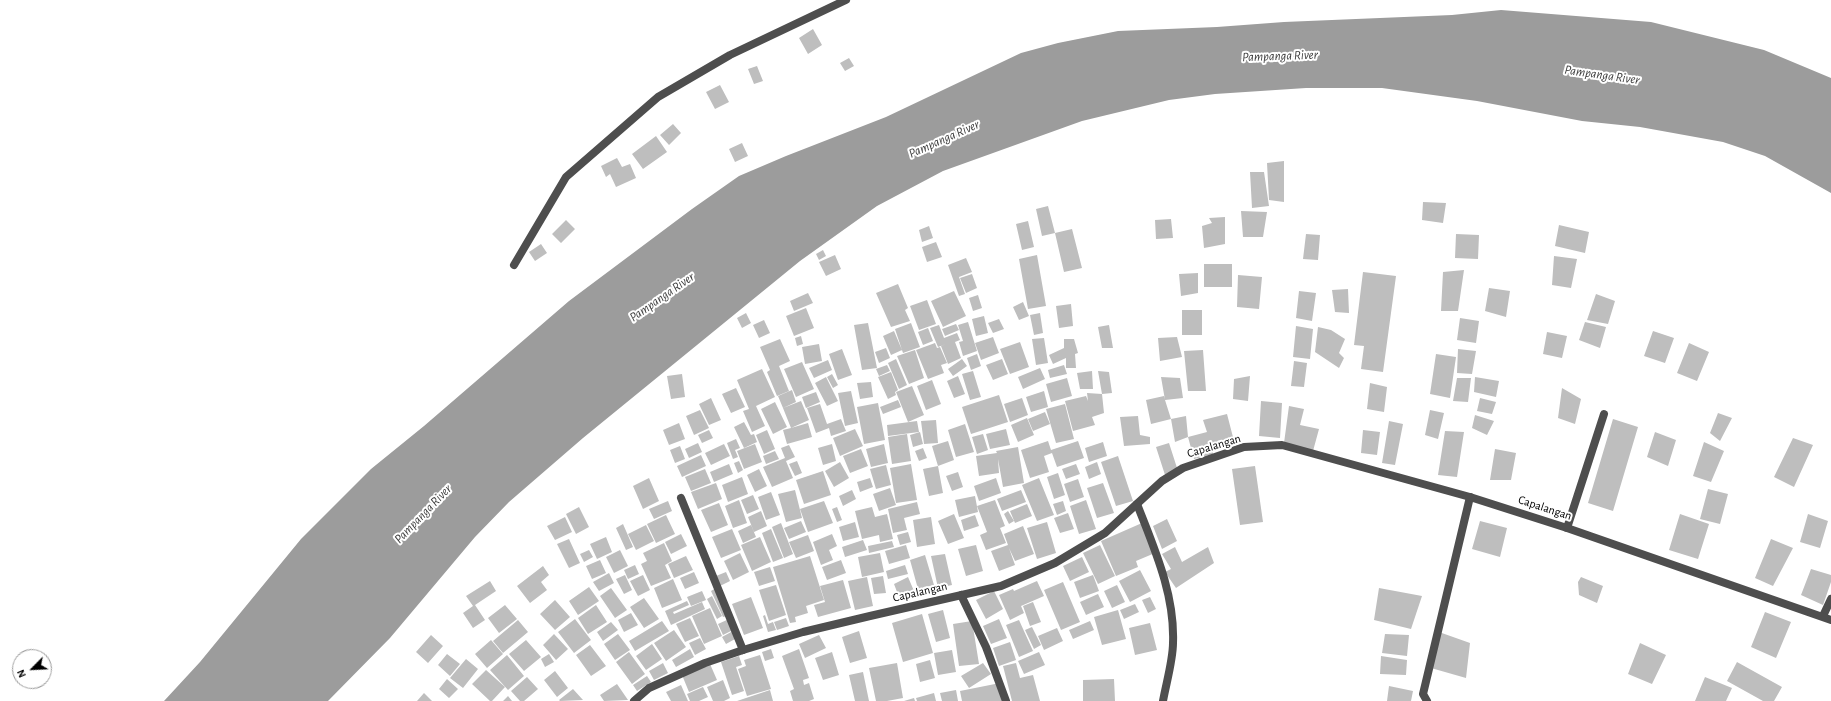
<!DOCTYPE html>
<style>
body{margin:0}
#map{position:relative;width:1831px;height:701px;overflow:hidden;background:#fff;font-family:"Alegreya Sans",sans-serif}
canvas{display:block}
.north{position:absolute;left:12px;top:649px;width:40px;height:40px;box-sizing:border-box;background:#fff;border:1px solid #999;border-radius:50%;rotate:246deg;font-size:11px;font-weight:700;line-height:16px;text-align:center;color:#000}
.north::after{content:'';display:block;margin:auto;width:14px;height:18px;background:#000;clip-path:polygon(50% 0,100% 100%,50% 72%,0 100%)}
</style>
<div id="map">
<canvas width="1831" height="701"></canvas>
<div class="north">N</div>
</div>
<script>
const ctx = document.querySelector('canvas').getContext('2d');
ctx.lineJoin = 'round';
function fill(path, color) { ctx.fillStyle = color; ctx.fill(path, 'evenodd'); }
function trace(path, color, width, dash) { ctx.strokeStyle = color; ctx.lineWidth = width; ctx.lineCap = dash ? 'butt' : 'round'; ctx.setLineDash(dash || []); ctx.stroke(path); }
function label(font, color, halo, rows, align = 'center') {
  ctx.font = font + ' "Alegreya Sans",sans-serif'; ctx.lineWidth = 4; ctx.setLineDash([]); ctx.textBaseline = 'middle'; ctx.strokeStyle = halo; ctx.fillStyle = color; for (const [text, x, y, turn = 0] of rows) {
    ctx.save(); ctx.translate(x, y); ctx.rotate((+turn || 0) * Math.PI / 180); ctx.textAlign = isNaN(turn) ? turn : align; if (halo) ctx.strokeText(text, 0, 0); ctx.fillText(text, 0, 0); ctx.restore();
  }
}
fill(new Path2D(`
 M1501 10 1651 22 1764 50 1831 78V193L1765 156 1723 142 1640 127 1582 121 1477 101 1382 88H1306L1215 94 1169 100 1082 121 943 171 877 206 800 261 583 438 509 502 475 537 390 638 328 701H164L200 662 301 539 371 469 424 426 569 301 692 209 739 176 786 156 886 117 1021 53 1058 43 1118 31 1217 27 1284 22 1452 15Z`), '#9c9c9c');
fill(new Path2D(`
 M813 29 822 45 808 54 799 38Z
 M849 58 854 66 845 71 840 63Z
 M757 66 763 81 754 84 748 69Z
 M720 85 729 102 715 109 706 92Z
 M673 124 681 133 669 145 660 135Z
 M656 136 667 152 643 169 632 154Z
 M742 143 748 156 735 162 729 149Z
 M617 158 622 167 630 164 636 178 616 187 610 174 606 177 601 166Z
 M1284 161V202L1269 200 1267 163Z
 M1250 172H1264L1269 206 1252 208Z
 M1423 202 1446 203 1443 223 1422 220Z
 M1048 206 1055 233 1042 236 1036 209Z
 M1241 211 1267 212 1263 237H1243Z
 M1225 217V244L1204 248 1202 226 1212 223 1209 218Z
 M1171 219 1173 238 1156 239 1155 220Z
 M566 220 575 229 561 243 552 234Z
 M1028 221 1034 247 1022 250 1016 224Z
 M1559 225 1589 232 1585 253 1555 246Z
 M929 226 933 238 922 242 919 230Z
 M1072 229 1082 268 1064 272 1055 233Z
 M1306 234 1320 235 1318 260 1303 259Z
 M1456 234 1479 235 1478 259 1455 258Z
 M936 242 942 257 927 262 922 247Z
 M541 244 547 253 535 261 529 252Z
 M823 250 826 256 819 260 816 254Z
 M835 255 841 269 826 276 819 262Z
 M1037 255 1046 306 1028 309 1019 259Z
 M1554 256 1577 259 1571 288 1552 285Z
 M966 258 972 272 959 277 965 294 959 296 948 265Z
 M1204 264H1232V287H1204Z
 M1464 270 1458 311H1441L1443 272Z
 M1363 272 1396 276 1383 372 1361 369 1364 346 1354 345Z
 M1198 273V293L1181 296 1179 274Z
 M972 274 977 288 966 293 960 278Z
 M1238 275 1262 277 1259 309 1237 307Z
 M898 284 908 308 905 310 910 321 891 327 876 293Z
 M1489 288 1510 291 1506 317 1485 311Z
 M1348 289 1349 313 1335 312 1332 290Z
 M954 291 966 316 943 327 931 301Z
 M1299 291 1316 293 1312 321 1296 318Z
 M808 293 813 303 794 311 790 301Z
 M1596 294 1615 301 1608 324 1587 320Z
 M978 295 982 308 973 311 969 298Z
 M927 300 936 324 919 330 910 306Z
 M1023 302 1029 316 1019 320 1013 307Z
 M1071 304 1073 326 1059 328 1056 306Z
 M806 308 814 328 794 336 786 316Z
 M1182 310H1202V335H1182Z
 M746 313 751 323 742 328 737 318Z
 M1040 313 1043 333 1034 335 1030 315Z
 M984 316 988 333 976 336 972 319Z
 M1460 318 1479 321 1476 343 1457 340Z
 M999 319 1004 329 993 333 988 323Z
 M764 320 770 333 759 338 753 325Z
 M968 322 977 351 963 356 959 342 963 341 958 325Z
 M1585 322 1606 327 1600 348 1579 340Z
 M868 323 877 368 862 370 854 325Z
 M911 323 920 347 903 353 895 329Z
 M956 324 959 330 945 336 942 329Z
 M939 325 944 338 957 333 960 340 955 342 961 358 948 364 941 346 946 344 938 347 930 328Z
 M1109 325 1113 348H1102L1098 327Z
 M1296 326 1313 329 1310 359 1293 357Z
 M1318 327 1331 330 1345 339 1339 353 1344 358 1339 368 1315 352Z
 M928 328 933 341 923 345 918 332Z
 M894 331 902 350 891 355 883 336Z
 M1653 331 1674 338 1665 363 1644 356Z
 M1547 332 1567 336 1562 358 1543 354Z
 M801 336 803 344 797 346 795 338Z
 M993 337 999 353 981 360 975 343Z
 M1177 337 1182 357 1160 361 1158 338Z
 M1044 338 1048 363 1036 365 1032 339Z
 M780 339 790 361 779 366 789 391 777 396 767 372 770 370 760 347Z
 M1064 339H1074L1078 353 1075 354 1076 368H1066V358L1053 364 1049 355 1064 348Z
 M1020 342 1029 367 1010 374 1000 349Z
 M935 343 937 348 940 347 947 363 941 365 944 373 928 379 916 350Z
 M1689 343 1709 352 1697 381 1677 373Z
 M819 344 822 361 805 364 802 347Z
 M886 348 890 358 879 363 875 352Z
 M842 349 852 375 838 380 829 354Z
 M1458 349 1476 351 1472 374 1457 373Z
 M915 350 924 378 909 384 897 356Z
 M1203 350 1206 391H1188L1184 351Z
 M977 354 981 366 971 370 967 358Z
 M1436 354 1456 357 1450 398 1430 394Z
 M896 359 907 385 899 389 888 363Z
 M962 359 967 366 953 376 948 369Z
 M1002 359 1008 374 993 380 986 365Z
 M828 360 832 370 814 378 809 368Z
 M1294 361 1307 363 1304 387 1291 386Z
 M802 362 814 389 796 397 784 369Z
 M887 365 890 371 879 376 876 369Z
 M1064 365 1067 374 1050 378 1048 370Z
 M1040 368 1045 379 1023 389 1018 377Z
 M762 369 775 397 756 406 765 426 752 432 743 411 749 409 737 380Z
 M973 371 981 397 970 400 962 374Z
 M1092 371 1093 389H1080L1077 373Z
 M1098 371 1109 372 1112 393 1102 394Z
 M891 372 898 390 895 392 896 395 888 399 878 377Z
 M682 374 685 397 671 399 667 376Z
 M832 374 838 385 833 388 827 377Z
 M958 376 965 394 954 398 947 381Z
 M1250 376 1248 401 1233 399 1234 379Z
 M826 377 838 401 827 406 815 383Z
 M1161 377 1180 378 1183 398 1165 400 1171 419 1151 424 1146 400 1164 396 1165 400Z
 M1475 377 1499 381 1496 397 1474 392Z
 M1067 378 1072 396 1051 402 1046 384Z
 M1457 378H1471L1468 402 1453 401Z
 M932 380 941 404 926 410 917 386Z
 M871 382 873 397 860 399 857 383Z
 M1370 383 1387 387 1384 412 1367 409Z
 M912 386 924 415 908 422 896 392Z
 M736 388 745 407 731 413 722 394Z
 M1562 388 1581 399 1575 424 1558 418Z
 M792 390 796 402 783 408 778 396Z
 M851 391 858 423 845 426 838 393Z
 M1044 391 1048 407 1031 412 1026 397Z
 M816 392 820 402 806 408 802 397Z
 M1087 393 1102 394 1104 413 1092 417 1095 425 1073 431 1065 401 1086 396 1088 401Z
 M999 395 1008 422 971 434 962 407Z
 M711 398 721 420 709 425 699 404Z
 M1022 398 1028 415 1010 422 1004 404Z
 M1480 398 1496 402 1492 414 1477 411Z
 M898 400 901 407 883 414 880 407Z
 M801 401 809 420 791 428 808 423 812 437 787 444 783 430 791 428 783 408Z
 M1261 401 1282 403 1280 438 1259 436Z
 M775 402 787 427 773 434 761 409Z
 M878 403 885 440 864 444 857 407Z
 M820 404 827 424 841 419 846 431 831 436 829 428 816 433 807 408Z
 M1065 404 1074 439 1056 443 1046 409Z
 M1289 406 1304 409 1300 425 1319 429 1313 451 1284 443Z
 M700 410 709 428 694 435 686 416Z
 M1430 410 1444 413 1438 439 1425 435Z
 M1045 412 1050 424 1033 431 1028 419Z
 M1718 413 1732 418 1720 441 1710 433Z
 M1227 414 1234 441 1212 450 1213 454 1194 459 1188 437 1207 432 1203 420Z
 M1475 415 1494 421 1487 435 1472 428Z
 M1138 416 1140 435 1150 437V444L1124 446 1120 417Z
 M1186 416 1188 437 1175 442 1171 419Z
 M1027 418 1034 435 1018 442 1011 425Z
 M1613 419 1638 427 1613 511 1588 503Z
 M936 420 938 443 924 444 921 421Z
 M917 421 919 432 888 436 887 425Z
 M1389 421 1403 424 1395 465 1382 463Z
 M744 422 751 435 754 434 757 442 744 448 734 427Z
 M679 423 685 439 669 445 663 430Z
 M965 424 974 452 956 457 948 430Z
 M855 429 863 446 840 456 833 438Z
 M1006 429 1010 445 990 449 986 434Z
 M709 430 713 438 702 443 698 435Z
 M767 430 775 449 764 454 756 435Z
 M1363 430 1380 432 1377 455 1361 453Z
 M1445 431 1464 432 1457 477 1438 475Z
 M920 432 923 444 913 447 910 435Z
 M1655 432 1676 440 1668 466 1647 457Z
 M907 434 911 461 892 464 888 437Z
 M983 434 988 450 977 454 972 437Z
 M1793 438 1813 445 1794 487 1774 477Z
 M736 439 740 448 735 450 738 457 733 459 727 443Z
 M948 441 954 460 938 466 932 446Z
 M1048 441 1051 450 1078 441 1084 458 1057 467 1052 453 1044 456 1049 472 1030 478 1021 450Z
 M1103 442 1107 456 1089 462 1085 448Z
 M1704 442 1724 451 1711 482 1693 476Z
 M698 443 702 452 689 458 685 449Z
 M1169 443 1178 471 1165 475 1156 447Z
 M724 444 730 456 711 465 705 453Z
 M755 444 762 462 744 469 737 451Z
 M832 444 836 461 823 465 818 448Z
 M884 444 888 463 871 467 866 449Z
 M789 445 795 457 786 461 793 478 772 487 763 467 785 458 781 448Z
 M680 446 685 459 675 463 670 450Z
 M1018 447 1024 483 1003 487 998 459 999 473 979 476 976 456 997 453 996 451Z
 M923 448 927 458 919 461 915 451Z
 M861 449 868 466 850 473 843 456Z
 M1495 449 1516 453 1511 480H1490Z
 M775 451 779 459 766 464 763 456Z
 M701 455 706 466 682 477 677 466Z
 M1118 456 1133 501 1116 506 1101 462Z
 M739 461 743 470 738 473 734 463Z
 M797 461 802 473 795 476 789 464Z
 M840 462 849 478 834 487 825 471Z
 M1097 462 1101 474 1089 479 1085 467Z
 M729 464 733 474 714 482 710 472Z
 M911 464 917 500 896 503 890 468Z
 M1076 464 1080 474 1066 479 1062 469Z
 M886 465 891 485 876 489 870 469Z
 M938 466 943 493 929 496 923 469Z
 M1255 466 1263 522 1240 525 1232 469Z
 M705 469 711 483 691 491 685 477Z
 M759 469 767 486 755 492 747 475Z
 M823 471 831 495 804 504 796 480Z
 M958 472 963 487 952 491 946 476Z
 M1058 473 1065 495 1054 499 1047 477Z
 M742 477 748 494 728 502 722 485Z
 M649 478 659 501 643 509 633 486Z
 M870 478 873 487 860 492 857 482Z
 M996 478 1001 493 979 501 974 486Z
 M1039 478 1054 515 1037 521 1022 485Z
 M1078 479 1084 497 1070 502 1064 484Z
 M716 483 722 499 698 509 691 492Z
 M1103 483 1114 513 1097 518 1087 488Z
 M890 488 896 505 879 511 873 494Z
 M1708 489 1728 494 1720 524 1700 519Z
 M795 490 802 518 786 522 778 494Z
 M852 490 856 499 843 506 839 496Z
 M1021 490 1026 502 1002 511 997 499Z
 M771 492 780 515 766 520 758 497Z
 M753 495 759 509 747 514 741 500Z
 M975 496 978 512 959 517 955 500Z
 M739 500 747 523 733 528 725 506Z
 M995 500 1005 526 1000 528 1006 543 986 550 980 535 987 532 977 506Z
 M1086 500 1096 529 1079 534 1070 506Z
 M668 501 672 511 654 519 649 509Z
 M824 501 833 523 808 532 800 509Z
 M1063 501 1066 511 1057 515 1053 504Z
 M917 502 920 514 904 518 907 530 893 533 888 509Z
 M719 503 728 525 711 532 701 510Z
 M1027 504 1032 516 1015 523 1010 511Z
 M579 507 589 527 576 534 566 514Z
 M837 507 842 520 837 522 832 509Z
 M872 507 875 517 887 514 893 539 880 542 879 535 862 539 855 511Z
 M761 511 767 526 754 532 748 517Z
 M1008 511 1014 521 1009 524 1004 514Z
 M1068 513 1074 529 1060 533 1054 518Z
 M954 514 964 538 948 544 938 521Z
 M1680 514 1709 524 1698 559 1669 550Z
 M1808 514 1828 521 1820 548 1800 542Z
 M666 515 675 534 656 543 647 524Z
 M975 515 979 526 964 531 961 520Z
 M565 517 572 532 555 540 547 526Z
 M931 517 935 544 917 547 913 520Z
 M1167 519 1177 541 1162 549 1153 526Z
 M801 521 806 532 789 539 784 528Z
 M1480 521 1507 528 1500 557 1472 549Z
 M855 522 859 537 843 541 839 527Z
 M1047 522 1056 553 1037 559 1027 528Z
 M781 523 793 554 784 558 772 527Z
 M1142 523 1155 553 1136 561 1138 567 1116 576 1101 541Z
 M623 524 633 547 626 550 616 528Z
 M646 525 654 541 636 550 628 534Z
 M751 525 756 537 743 543 738 531Z
 M1023 526 1034 554 1015 561 1009 548 1015 565 999 571 991 551 1008 545 1004 534Z
 M732 529 741 550 721 558 712 537Z
 M771 529 783 558 773 562 762 533Z
 M908 532 911 542 900 545 897 535Z
 M681 534 687 546 671 554 665 542Z
 M832 534 837 546 829 550 833 560 821 565 813 542Z
 M808 535 814 551 796 558 789 542Z
 M606 537 612 552 597 559 590 544Z
 M760 537 771 562 752 571 741 545Z
 M569 539 580 563 569 568 557 544Z
 M1771 539 1793 548 1773 586 1755 578Z
 M863 540 867 550 845 557 842 547Z
 M892 541 894 547 869 553 868 546Z
 M664 543 672 561 665 565 671 578 651 586 641 564 647 561 643 553Z
 M906 545 910 558 889 564 885 551Z
 M976 545 983 571 966 576 958 549Z
 M1100 545 1115 576 1098 584 1083 553Z
 M1175 547 1182 562 1208 547 1214 563 1176 588 1165 572 1171 569 1162 554Z
 M589 550 593 557 584 562 580 554Z
 M620 550 628 566 614 573 606 557Z
 M740 553 749 572 733 580 724 561Z
 M880 553 884 572 862 577 858 557Z
 M945 554 952 585 938 588 931 556Z
 M925 555 934 585 918 589 910 560Z
 M686 556 693 570 674 578 668 564Z
 M810 556 824 600 806 606 808 613 795 617 796 622 790 623 773 567Z
 M1082 557 1089 572 1070 581 1063 566Z
 M600 560 606 573 592 579 586 566Z
 M841 560 846 573 827 580 822 567Z
 M635 565 639 574 628 579 624 570Z
 M905 565 908 574 888 579 886 571Z
 M543 566 549 575 541 582 547 590 530 603 517 586Z
 M770 567 775 581 759 586 754 572Z
 M1811 569 1831 575V582L1823 605 1801 595Z
 M1140 570 1151 591 1130 602 1119 581Z
 M694 572 699 583 685 589 680 578Z
 M726 572 730 581 720 586 716 576Z
 M609 573 614 583 599 591 593 582Z
 M625 575 632 590 624 594 616 579Z
 M643 575 650 590 638 596 630 581Z
 M1093 575 1099 591 1080 598 1074 582Z
 M883 576 886 593 874 594 871 578Z
 M867 577 873 606 855 610 848 581Z
 M908 577 914 591 899 597 894 584Z
 M1581 577 1603 586 1597 603 1579 595 1578 582Z
 M673 579 682 600 662 608 654 588Z
 M843 580 851 608 818 617 814 605 825 602 820 586Z
 M490 581 496 591 475 605 485 620 473 628 463 613 473 606 466 596Z
 M1037 581 1044 596 1021 606 1024 613 1010 620 999 595 1013 589 1014 591Z
 M1063 582 1080 622 1061 630 1044 590Z
 M776 585 786 615 769 621 759 590Z
 M1117 585 1125 602 1112 608 1104 591Z
 M589 587 599 601 578 615 569 601Z
 M611 588 627 610 615 618 600 596Z
 M716 588 727 616 723 617 711 591Z
 M1379 588 1422 596 1411 629 1374 620Z
 M702 591 706 600 691 606 687 597Z
 M994 591 1003 609 986 619 976 600Z
 M1098 594 1104 607 1086 615 1080 602Z
 M712 596 722 616 717 619 707 599Z
 M751 597 763 628 744 635 732 604Z
 M1150 597 1156 609 1148 613 1142 600Z
 M644 598 659 619 644 628 630 607Z
 M555 600 570 617 555 630 540 614Z
 M687 601 689 605 673 612 674 614 702 602 705 609 671 625 665 611Z
 M1033 602 1041 622 1030 626 1023 606Z
 M1135 604 1139 612 1124 619 1120 610Z
 M505 605 517 619 499 633 488 618Z
 M596 605 607 622 588 634 578 618Z
 M710 608 722 636 704 644 692 616Z
 M943 610 950 638 936 642 928 614Z
 M1118 610 1126 639 1102 645 1094 617Z
 M1765 612 1791 622 1776 658 1751 647Z
 M631 613 638 625 624 632 618 620Z
 M922 614 933 653 903 662 892 623Z
 M765 615 768 624 773 622 776 630 768 632 763 616Z
 M690 618 699 636 685 642 676 624Z
 M786 618 789 626 777 630 774 622Z
 M575 619 591 640 574 653 558 632Z
 M729 619 733 630 723 635 718 624Z
 M999 619 1007 638 991 644 983 626Z
 M518 620 528 632 503 653 493 641Z
 M1019 620 1033 651 1019 657 1006 625Z
 M662 621 669 631 635 651 629 641Z
 M972 621 979 664 959 666 953 624Z
 M1090 621 1094 630 1073 639 1069 630Z
 M611 622 618 630 603 641 597 632Z
 M1150 623 1157 650 1135 655 1129 628Z
 M1032 627 1041 645 1034 649 1025 630Z
 M1057 628 1063 641 1044 650 1038 636Z
 M674 630 686 647 666 661 654 643Z
 M733 631 735 639 726 644 722 637Z
 M859 631 867 658 850 663 842 637Z
 M1439 632 1470 643 1466 678 1431 668Z
 M554 634 568 649 556 660 543 645Z
 M618 634 630 650 615 660 604 644Z
 M1385 634 1409 635 1407 656 1382 653Z
 M431 635 443 646 428 663 416 652Z
 M819 635 826 648 805 658 799 644Z
 M700 638 706 649 695 655 689 643Z
 M491 640 503 654 487 668 475 654Z
 M526 640 541 657 524 671 509 654Z
 M1010 642 1016 660 999 666 993 648Z
 M1640 643 1666 655 1652 684 1628 674Z
 M652 644 662 659 646 670 636 656Z
 M590 645 606 666 591 676 576 655Z
 M690 649 694 657 676 667 672 660Z
 M771 649 774 658 765 661 762 652Z
 M799 649 809 678 803 680 804 685 809 683 814 699 809 701H793L790 691 794 689 782 656Z
 M952 650 956 672 938 675 934 653Z
 M629 652 645 674 632 684 616 662Z
 M832 652 839 675 823 680 815 658Z
 M1039 652 1045 665 1024 674 1018 661Z
 M447 654 460 664 450 676 438 665Z
 M549 654 554 662 545 667 541 659Z
 M507 655 524 676 508 690 490 670Z
 M760 655 771 689 747 696 738 669 746 666 744 660Z
 M739 656 742 665 736 667 744 691 732 695 721 662Z
 M1381 656 1407 660 1406 675 1380 674Z
 M466 659 478 669 463 688 450 678Z
 M930 660 935 678 920 682 916 664Z
 M1737 662 1782 687 1774 701H1763L1727 681Z
 M663 663 668 673 654 680 649 671Z
 M897 663 903 698 887 701H876L869 668Z
 M983 663 991 674 969 688 961 676Z
 M1016 663 1020 678 1033 675 1040 701H1012L1003 666Z
 M710 664 717 680 689 692 682 675Z
 M486 670 505 687 492 701H490L472 684Z
 M555 671 568 688 557 697 544 680Z
 M863 672 869 701H855L849 675Z
 M647 676 651 682 637 691 633 685Z
 M527 677 538 689 524 701H520L511 691Z
 M1705 677 1732 688 1726 701H1695Z
 M447 679 458 689 449 698 439 689Z
 M1114 679 1115 701H1083V680Z
 M723 680 730 698 724 701H713L707 687Z
 M1000 683 1003 701H962L960 691Z
 M617 684 628 700 604 701 600 695Z
 M681 685 688 701H671L666 692Z
 M1389 686 1413 691 1411 701H1387Z
 M703 687 708 697 699 701H690L687 694Z
 M573 689 583 700 560 701 559 700Z
 M770 690 773 701H737Z
 M956 690 958 701H942L940 693Z
 M424 693 432 701H417Z
 M934 693 936 701H917L916 698Z
 M508 696 512 701H503Z
 M914 698 915 701H904Z`), '#bebebe');
trace(new Path2D(`
 M514 265 566 177 658 97 730 55 846 0
 M681 498 743 650
 M1137 504C1154 548 1175 594 1173 643 1173 660 1166 684 1163 701
 M1567 528 1604 414
 M961 595 986 647 1006 701
 M1823 616 1831 599
 M1427 701 1423 694 1470 497`), '#4e4e4e', 8);
trace(new Path2D(`
 M634 701 649 688 705 663 743 650 803 632 870 616 1001 586 1055 563 1105 533 1162 481 1183 468 1244 447 1282 445 1470 497 1567 528 1831 620`), '#4e4e4e', 8);
label('12px', '#000', '#fff', [
 ["Capalangan",1214,446,-17],
 ["Capalangan",1545,508,18],
 ["Capalangan",920,592,-13]
]);
label('italic 13px', '#3d3d3d', '#fff', [
 ["Pampanga River",1280,56,-2],
 ["Pampanga River",1602,75,8],
 ["Pampanga River",944,139,-24],
 ["Pampanga River",662,297,-35],
 ["Pampanga River",423,514,-46]
]);
</script>
